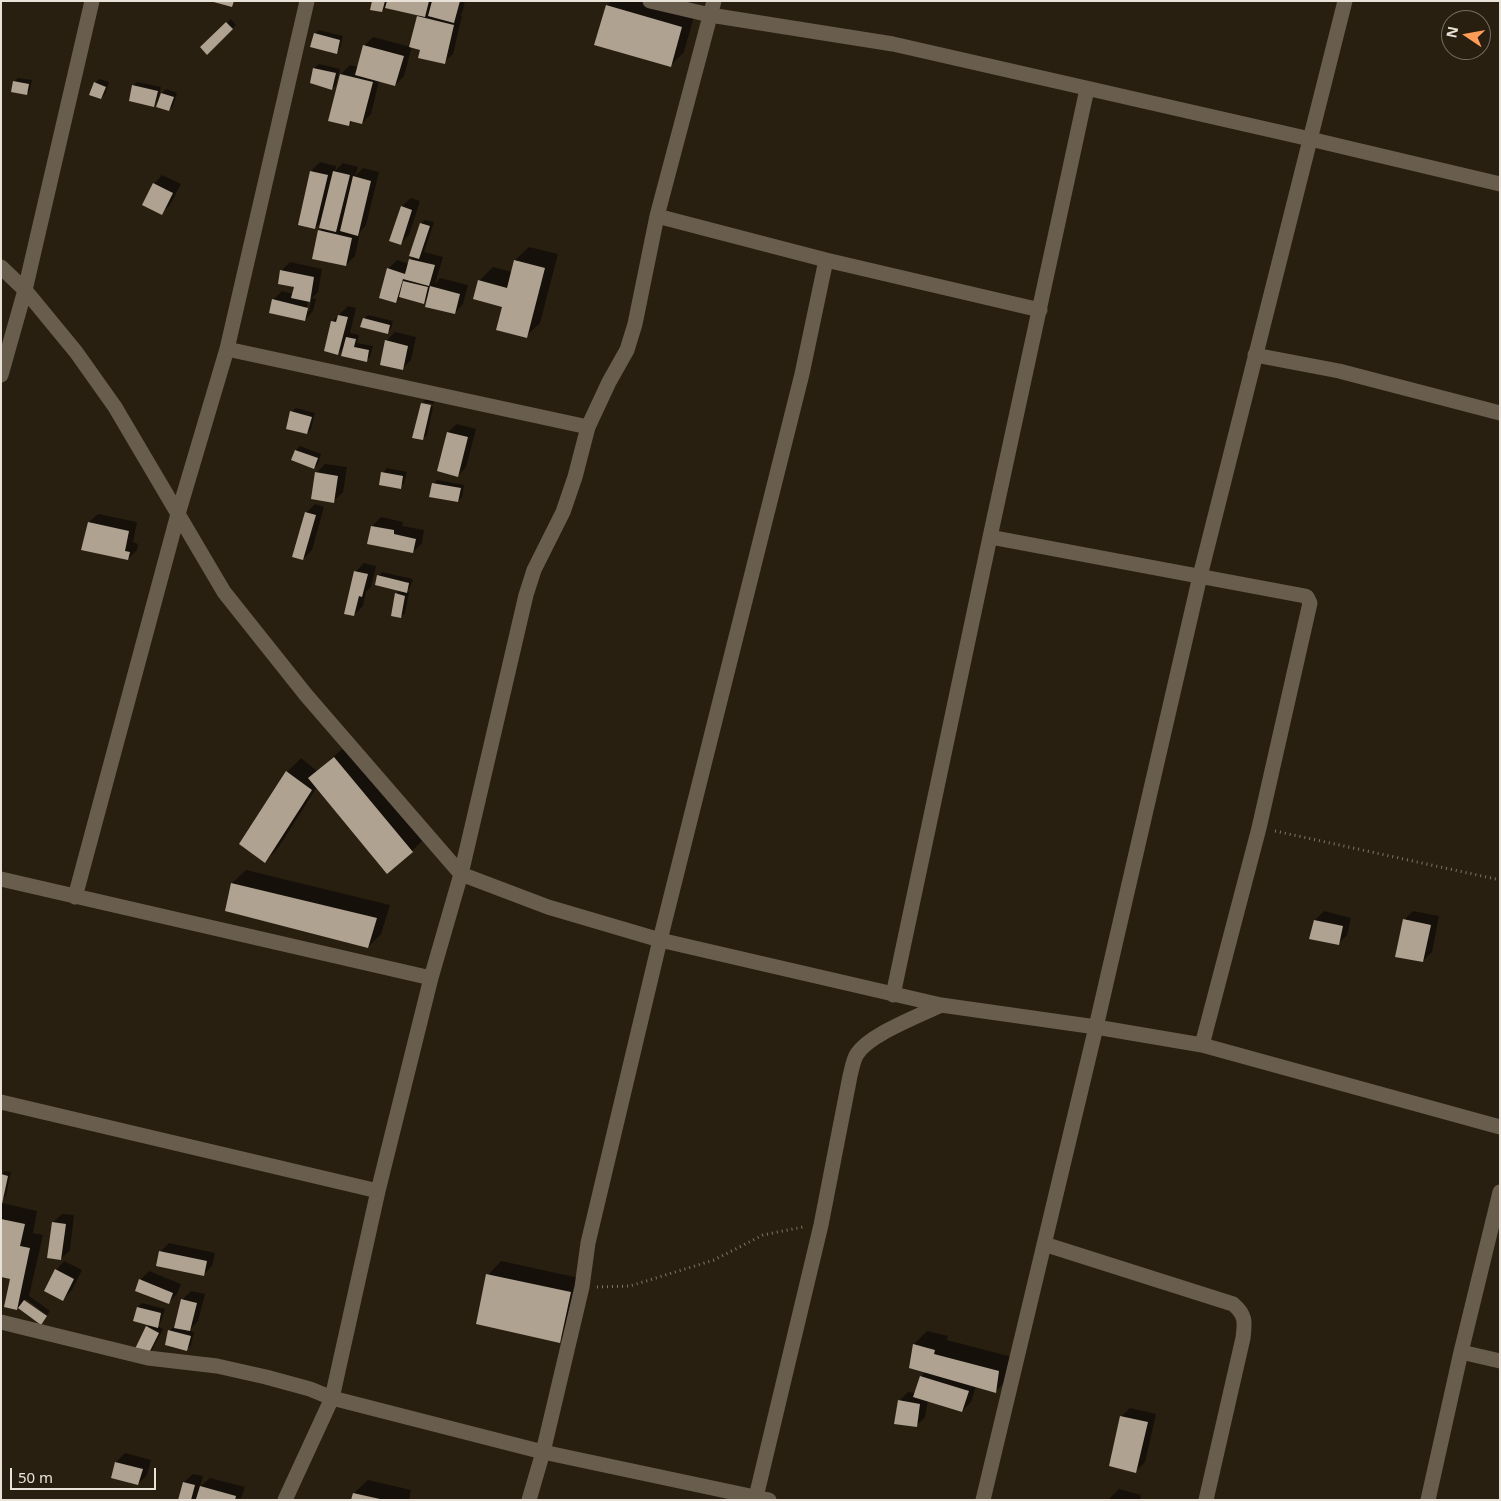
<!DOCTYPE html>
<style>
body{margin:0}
#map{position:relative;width:1501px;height:1501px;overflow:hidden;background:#291f11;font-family:"Noto Sans",sans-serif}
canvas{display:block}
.frame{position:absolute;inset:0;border:2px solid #e9e2d9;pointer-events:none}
.north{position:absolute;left:1441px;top:10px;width:50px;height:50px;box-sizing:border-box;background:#291f11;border:1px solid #766d61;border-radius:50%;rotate:282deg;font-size:14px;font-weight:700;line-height:20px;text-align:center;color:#e9e2d9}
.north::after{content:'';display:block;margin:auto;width:18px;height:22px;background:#fe9c58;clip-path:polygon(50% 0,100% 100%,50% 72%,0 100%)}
.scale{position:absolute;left:10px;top:1468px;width:146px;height:22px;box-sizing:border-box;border:2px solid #e9e2d9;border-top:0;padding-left:6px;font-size:15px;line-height:18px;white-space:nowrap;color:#e9e2d9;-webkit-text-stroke:4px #291f11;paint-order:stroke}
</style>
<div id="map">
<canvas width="1501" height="1501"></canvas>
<div class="frame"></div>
<div class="north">N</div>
<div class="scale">50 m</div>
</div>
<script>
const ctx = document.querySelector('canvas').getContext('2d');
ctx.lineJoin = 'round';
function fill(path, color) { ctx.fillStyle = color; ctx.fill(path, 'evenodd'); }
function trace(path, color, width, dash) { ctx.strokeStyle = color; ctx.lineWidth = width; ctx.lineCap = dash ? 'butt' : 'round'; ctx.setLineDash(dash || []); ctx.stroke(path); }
fill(new Path2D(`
 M373 1H465L462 13 460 15 462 16 453 54 444 62 421 49 412 46 404 76 395 85 379 81 371 114 362 123 353 120 349 125 330 120 341 74 350 65 358 67 364 46 373 37 411 47 418 17 420 14 386 7 382 11Z
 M611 1H653L695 13 684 52 670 66 607 6Z
 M231 19 236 25 207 54 202 47Z
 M319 30 343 36 340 48 336 52 315 34Z
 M319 64 340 69 336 85 332 89 311 82 314 68Z
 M18 78 32 80 30 90 26 94 14 82Z
 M99 79 109 82 105 94 101 98 95 83Z
 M137 82 161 87 158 101 153 105 133 86Z
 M166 89 177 93 173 106 169 110 158 106 162 93Z
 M320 162 336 166 335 171 343 163 358 167 355 176 363 168 379 172 366 225 360 232 355 256 346 265 319 231 323 228V220L315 228 299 224 311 171Z
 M162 175 181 184 170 205 162 213 154 184Z
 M411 198 420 201 409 235 400 244 391 240 402 206Z
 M425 220 434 222 424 252 443 257 435 284 440 278 468 285 463 304 455 313 429 297 423 302 401 297 395 302 388 269 397 260 409 264 413 256 421 224Z
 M529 247 558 254 540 323 526 336 504 306 479 281 493 267 512 272 515 260Z
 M290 262 322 269 318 292 312 298 316 299 313 311 305 320 273 300 282 291 293 294 295 286 281 271ZM308 301 311 302 309 311H306Z
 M348 306 356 308 350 333 359 335 357 343 373 346 370 357 366 361 345 347 338 353 333 321Z
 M368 315 393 321 391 329 387 333 364 319Z
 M395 332 416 337 411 360 402 369 386 341Z
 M426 399 434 401V404L423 402Z
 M423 402V404L433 407 427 435 422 439Z
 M296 408 315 413 311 429 307 433 292 412Z
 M457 424 476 429 466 467 458 476 448 432Z
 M300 446 321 454 318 464 314 468 293 460 296 450Z
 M325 464 347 467 343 492 334 501 316 473Z
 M387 468 407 472 404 483 400 488 383 473Z
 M437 480 464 485 462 497 458 501 433 484Z
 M315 504 324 507 312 550 303 559 306 513Z
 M98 514 137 522 133 542 138 544 137 550 128 559 89 522Z
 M381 517 403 522 402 526 424 530 422 543 413 552 369 543 372 526Z
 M364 563 376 566 371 587 366 592 363 606 354 615 355 572Z
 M382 572 413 579 410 588 407 591 409 592 405 613 400 617 396 594 400 590 378 576Z
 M348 744 425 838 412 851 317 787 278 848 265 862 241 844 287 772 301 758 317 771Z
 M246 870 390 905 381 934 368 947 232 883Z
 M1324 911 1351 918 1347 935 1338 944 1315 920Z
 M1413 911 1439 916 1432 952 1423 961 1404 920Z
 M5 1171 11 1172 6 1196 2 1200 1 1175Z
 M2 1203 37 1211 33 1233 43 1235 29 1296 50 1311 47 1315 26 1299 24 1301 40 1323 18 1307 16 1309 11 1278 1 1276Z
 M62 1214 74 1215 70 1250 61 1259 53 1222Z
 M169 1243 215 1253 212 1266 203 1275 160 1252Z
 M64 1261 82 1270 72 1290 63 1299 56 1270Z
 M501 1261 584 1279 573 1328 559 1341 488 1275Z
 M149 1271 181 1284 177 1294 168 1303 140 1280Z
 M191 1291 205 1294 198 1321 189 1331 194 1332 191 1345 187 1349 169 1331 174 1327H176L182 1300Z
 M142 1303 165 1309 161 1322 158 1326 163 1329 151 1352 147 1356V1327L150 1325 138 1307Z
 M927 1331 948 1336 947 1340 1012 1357 1009 1378 996 1391 976 1386 971 1402 962 1411 928 1400 925 1417 916 1426 899 1401 908 1392 916 1393 921 1377 926 1371 914 1344Z
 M1130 1408 1156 1414 1145 1462 1136 1471 1122 1416Z
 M125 1453 151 1460 147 1475 138 1484 112 1477 116 1462Z
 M193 1474 203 1476 200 1487 210 1478 245 1487 241 1498 204 1500 198 1498 197 1500H179L184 1482Z
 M368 1480 411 1490 409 1500H353L354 1493Z
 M1119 1489 1141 1495 1140 1500H1108Z`), '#0007');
fill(new Path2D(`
 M210 1H234L232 7Z
 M372 1H385L382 12 370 10Z
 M387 1H429L425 17 385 8Z
 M432 1H460L454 23 428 16Z
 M606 5 682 27 671 67 594 45Z
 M417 16 454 25 445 64 418 58 420 50 409 47Z
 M226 22 233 29 207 55 200 47Z
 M314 33 340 40 337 54 310 47Z
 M363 45 404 56 395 86 355 75Z
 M313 68 336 73 332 90 310 83Z
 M340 74 373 82 362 124 350 121 349 126 328 121Z
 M13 81 29 84 27 95 11 92Z
 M94 82 106 87 101 99 89 95Z
 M132 85 158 91 154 107 129 101Z
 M161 93 174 97 169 111 156 107Z
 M310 171 328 175 315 229 298 225Z
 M333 171 350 175 336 232 319 228Z
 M353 176 371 181 358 236 340 231Z
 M153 183 173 193 162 215 142 205Z
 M401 206 412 210 401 245 389 241Z
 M420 223 430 226 419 259 409 256Z
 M318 230 352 238 346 266 312 259Z
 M409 259 435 265 429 286 403 279 396 303 379 298 387 268 405 274Z
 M514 260 545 268 527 338 496 330 502 307 473 299 478 280 507 288Z
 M280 270 314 277 310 302 291 298 294 287 278 284Z
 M403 281 428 287 424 304 399 297Z
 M430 286 460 294 455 314 425 307Z
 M272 299 308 308 305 321 269 313Z
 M338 315 348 317 338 355 324 351 331 321 336 322Z
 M363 318 390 325 388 334 360 327Z
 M346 337 356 339 354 347 369 350 367 362 341 356Z
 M385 340 408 346 403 370 380 365Z
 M421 403 431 405 423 440 412 438Z
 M290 411 312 417 307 434 286 429Z
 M447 432 468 437 458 477 437 471Z
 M295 450 318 458 314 469 291 460Z
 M315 472 338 476 334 503 311 499Z
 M381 472 403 476 401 489 379 485Z
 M432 483 461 488 458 502 429 497Z
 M305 512 316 515 303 560 292 557Z
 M88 522 129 531 125 551 130 552 128 560 81 550Z
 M371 526 394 530V534L416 539 413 553 367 544Z
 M354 571 368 574 362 597 359 596 354 616 344 614Z
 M377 575 409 583 407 593 375 585Z
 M395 593 405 596 401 618 391 616Z
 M334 757 413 852 387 874 308 778Z
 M286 771 312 790 265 863 239 844Z
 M231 883 377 918 368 948 225 911Z
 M1403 919 1431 925 1423 962 1395 957Z
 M1314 920 1343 926 1339 945 1309 939Z
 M1 1174 8 1176 2 1204H1Z
 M1 1219 25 1224 20 1246 30 1248 17 1310 4 1307 10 1279 1 1277Z
 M52 1222 66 1224 61 1260 47 1258Z
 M159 1251 207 1261 204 1276 156 1266Z
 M55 1269 74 1279 63 1301 44 1291Z
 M486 1274 571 1292 560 1343 476 1324Z
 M139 1279 173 1293 169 1304 135 1291Z
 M181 1299 197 1303 190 1331 174 1328Z
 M24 1300 47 1316 41 1325 18 1308Z
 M137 1307 161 1313 158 1328 133 1321Z
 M146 1326 159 1333 147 1357 134 1351Z
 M168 1330 191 1336 187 1351 165 1345Z
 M913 1344 935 1350 934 1354 999 1371 996 1393 909 1368Z
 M920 1376 969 1391 962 1412 913 1397Z
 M898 1400 920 1404 917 1427 894 1424Z
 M1120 1416 1148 1422 1136 1473 1109 1466Z
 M115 1462 143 1469 138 1485 111 1478Z
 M183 1482 195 1485 191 1500H178Z
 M200 1486 236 1496 235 1500 196 1499Z
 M353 1493 380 1499V1500H351Z`), '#afa291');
trace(new Path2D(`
 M1275 831 1500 880
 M597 1287 630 1286 714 1260 763 1235 803 1227`), '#7e756a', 3, [1, 4]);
trace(new Path2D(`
 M650 1 710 15 893 44 1310 139 1500 184
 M657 216 826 260 1040 310
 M1 267 25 290 76 352 115 407 224 592 306 695 461 874 548 907 660 940 941 1005 1096 1027 1202 1045 1500 1127
 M227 349 588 427
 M1255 355 1339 371 1500 413
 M1 375 25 290 92 1
 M990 537 1305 596 1307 597 1310 603 1259 828 1202 1045
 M1 879 431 978
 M75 897 178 514 227 349 307 1
 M893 995 990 537 1087 89
 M1 1102 378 1191
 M1044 1244 1233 1304C1246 1315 1245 1322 1243 1338L1206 1500
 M1 1322 148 1358 217 1366 266 1377 310 1389 332 1398 543 1452 769 1500
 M1461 1352 1500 1361
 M756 1497 821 1225 850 1076C852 1069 853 1060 857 1054 870 1034 919 1016 941 1005
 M285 1500 332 1398 378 1191 431 978 461 874 526 595 534 570 563 512 575 477 588 427 609 382 627 350 635 324 657 216 714 1
 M529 1500 543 1452 582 1287 588 1243 660 940 802 374 826 260
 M983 1500 1096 1027 1200 576 1345 1
 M1428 1500 1461 1352 1500 1192`), '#695d4e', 15);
</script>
